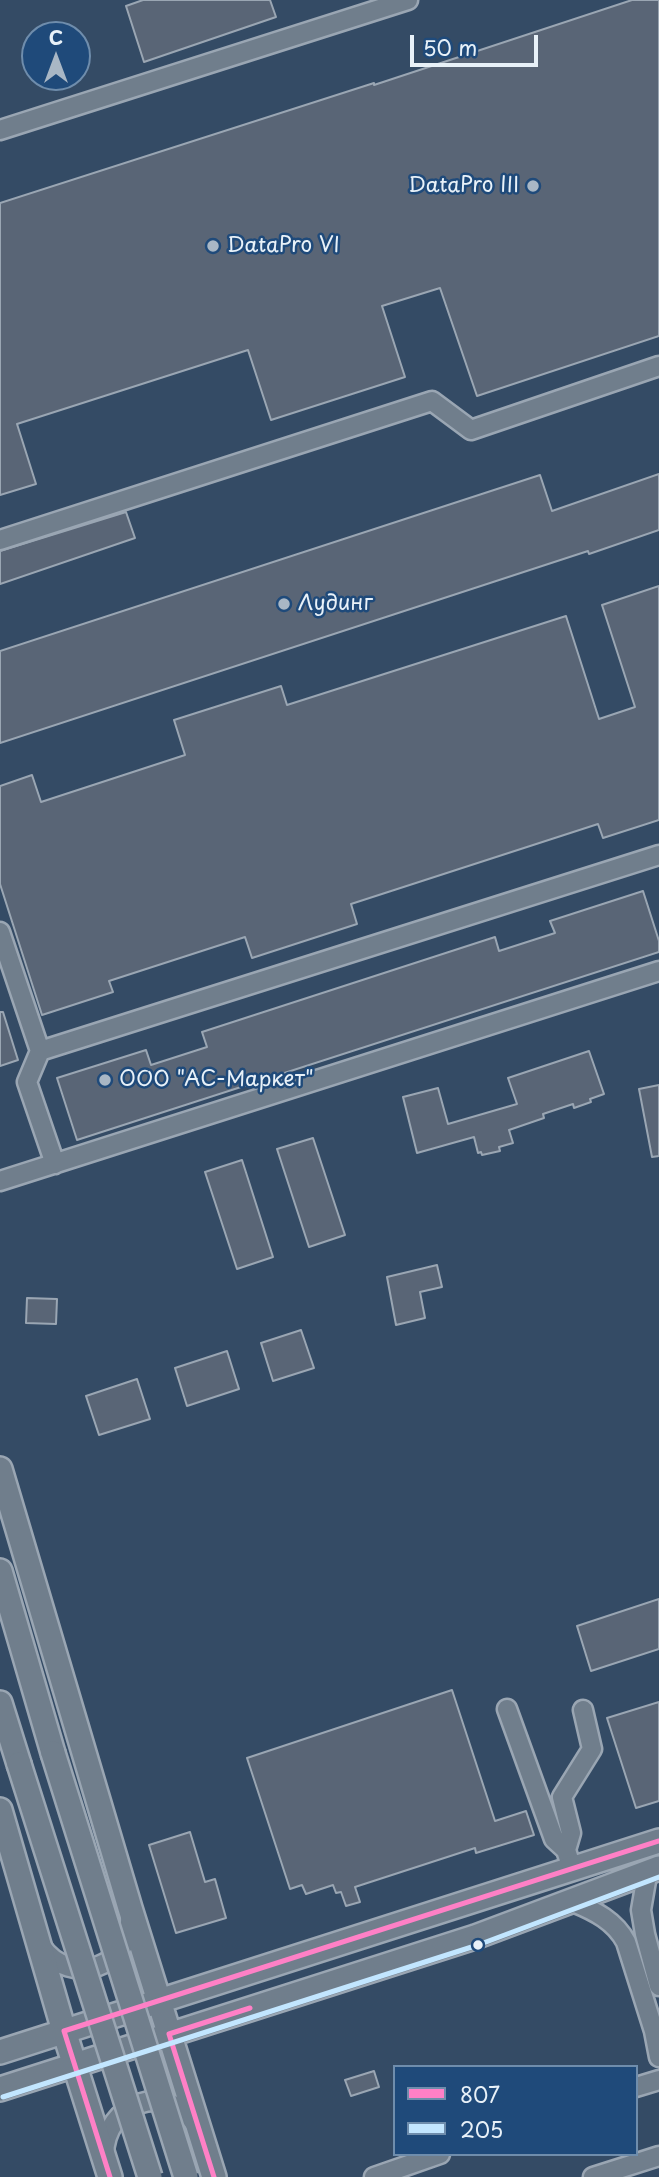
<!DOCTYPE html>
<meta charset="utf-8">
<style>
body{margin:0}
#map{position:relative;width:659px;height:2177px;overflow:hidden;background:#344b65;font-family:"Playpen Sans",sans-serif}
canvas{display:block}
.legend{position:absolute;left:393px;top:2065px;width:245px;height:91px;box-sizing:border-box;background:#1f4a7a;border:2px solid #6f8dac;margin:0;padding:9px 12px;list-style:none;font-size:21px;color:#e8f1f8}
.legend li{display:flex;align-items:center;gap:14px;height:35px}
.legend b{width:35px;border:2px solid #6f8dac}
.north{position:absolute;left:21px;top:21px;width:70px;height:70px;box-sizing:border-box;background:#1f4a7a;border:2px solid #6f8dac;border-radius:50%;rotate:0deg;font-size:19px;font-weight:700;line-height:28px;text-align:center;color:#e8f1f8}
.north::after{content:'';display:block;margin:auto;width:24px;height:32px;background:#a9b7c5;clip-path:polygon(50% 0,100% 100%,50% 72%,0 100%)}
.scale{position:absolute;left:410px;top:35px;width:128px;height:32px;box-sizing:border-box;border:4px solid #e8f1f8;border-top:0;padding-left:9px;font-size:21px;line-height:24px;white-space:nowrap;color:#e8f1f8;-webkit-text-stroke:5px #1f4a7a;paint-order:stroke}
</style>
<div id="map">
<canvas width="659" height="2177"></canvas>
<ul class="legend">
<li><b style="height:9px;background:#ff80c6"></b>807</li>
<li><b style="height:9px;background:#c2e6ff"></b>205</li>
</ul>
<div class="north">С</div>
<div class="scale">50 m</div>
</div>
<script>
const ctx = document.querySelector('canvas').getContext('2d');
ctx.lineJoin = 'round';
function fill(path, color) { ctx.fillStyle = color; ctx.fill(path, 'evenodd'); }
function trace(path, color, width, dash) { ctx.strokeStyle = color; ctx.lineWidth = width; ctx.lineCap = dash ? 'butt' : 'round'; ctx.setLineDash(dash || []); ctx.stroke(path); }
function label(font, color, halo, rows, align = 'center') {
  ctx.font = font + ' "Playpen Sans",sans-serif'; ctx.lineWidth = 5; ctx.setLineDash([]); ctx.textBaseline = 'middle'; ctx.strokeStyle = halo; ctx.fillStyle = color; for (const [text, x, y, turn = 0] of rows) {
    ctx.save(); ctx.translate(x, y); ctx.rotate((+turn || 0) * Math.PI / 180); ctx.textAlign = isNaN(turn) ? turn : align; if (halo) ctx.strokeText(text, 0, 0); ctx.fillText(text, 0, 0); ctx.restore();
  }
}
const building = new Path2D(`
 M143 0H270L276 17 144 62 126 6Z
 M632 0H659V336L477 396 440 288 382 306 405 377 271 420 248 350 17 424 36 484 0 495V203L374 83V85Z
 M659 474V530L589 554 588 551 0 743V651L540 475 552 511Z
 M126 512 135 538 0 584V551Z
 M659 586V820L603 838 598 824 351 904 357 924 252 958 245 937 109 981 113 992 42 1015 0 884V786L32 775 41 802 185 755 174 720 281 686 287 705 566 616 599 719 635 707 602 605Z
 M643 891 659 941V952L77 1140 57 1078 146 1050 151 1065 207 1047 202 1032 495 937 499 951 555 933 550 921Z
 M0 1012H3L18 1060 0 1066Z
 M589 1051 604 1094 590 1099 591 1102 574 1108 573 1104 543 1114 544 1118 509 1130 513 1143 499 1147 500 1151 482 1155 481 1152 478 1153 474 1137 417 1153 403 1097 438 1088 448 1124 517 1104 508 1078Z
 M659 1085V1156L652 1157 639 1089Z
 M313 1138 345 1235 309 1247 277 1149Z
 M242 1160 273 1257 237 1269 205 1172Z
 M437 1265 442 1287 420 1292 425 1318 396 1325 387 1277Z
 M27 1298 57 1299 56 1324 26 1323Z
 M301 1330 314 1368 273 1381 261 1343Z
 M227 1351 239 1389 187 1406 175 1368Z
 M137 1379 150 1419 99 1435 86 1396Z
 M659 1599V1649L591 1671 577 1626Z
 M452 1690 495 1821 526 1811 534 1835 476 1853 475 1848 355 1887 360 1902 346 1906 341 1892 336 1893 333 1885 306 1894 302 1885 290 1889 247 1758Z
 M659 1702V1801L636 1808 607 1718Z
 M190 1832 205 1882 215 1879 226 1918 176 1933 149 1845Z
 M374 2071 379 2087 351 2096 345 2080Z`);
fill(building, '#596576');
trace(building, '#9aa6b3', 2);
const minor = new Path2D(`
 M0 130 408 0
 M0 540 432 401 471 430 659 366
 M0 932 40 1051 27 1082 55 1164
 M40 1051 659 855
 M0 1181 659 971
 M507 1709 554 1839 566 1850
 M572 1869 566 1850 571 1833 562 1797 592 1749 583 1710
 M646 1881 641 1910 645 1934 659 1986
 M573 1902C595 1911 615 1921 626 1942L654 2031 659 2057
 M41 1946C71 1989 134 1967 130 1914
 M636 2087 659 2080
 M104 2155C105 2103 166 2080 196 2125
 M374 2177 440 2154
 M593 2177 659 2156`);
const major = new Path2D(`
 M0 1469 130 1908 214 2177
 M0 1571 53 1753
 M0 1703 19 1764
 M0 1810 64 2031 110 2177
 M0 2052 659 1841
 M0 2089 475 1937 659 1868`);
trace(minor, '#9aa6b3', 23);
trace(major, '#9aa6b3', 28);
trace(minor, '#707e8c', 18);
trace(major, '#707e8c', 23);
const majorBridge = new Path2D(`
 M53 1753 186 2177
 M19 1764 150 2177`);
trace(majorBridge, '#9aa6b3', 28, []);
trace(majorBridge, '#707e8c', 23);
trace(new Path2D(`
 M110 2177 64 2031 659 1841
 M214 2177 169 2034 250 2008`), '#ff80c6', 5);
trace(new Path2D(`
 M3 2097 478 1945 659 1877`), '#c2e6ff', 5);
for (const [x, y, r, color] of [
 [533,186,7,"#a9b7c5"],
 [213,246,7,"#a9b7c5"],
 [284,604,7,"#a9b7c5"],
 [105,1080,7,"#a9b7c5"],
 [478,1945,6,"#e8f1f8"]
]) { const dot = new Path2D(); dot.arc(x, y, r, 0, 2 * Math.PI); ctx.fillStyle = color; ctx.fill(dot); trace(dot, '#1f4a7a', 2.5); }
label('21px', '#e8f1f8', '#1f4a7a', [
 ["DataPro III",519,186,"right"],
 ["DataPro VI",227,246],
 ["Лудинг",298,604],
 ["ООО \"АС-Маркет\"",119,1080]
], 'left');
</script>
